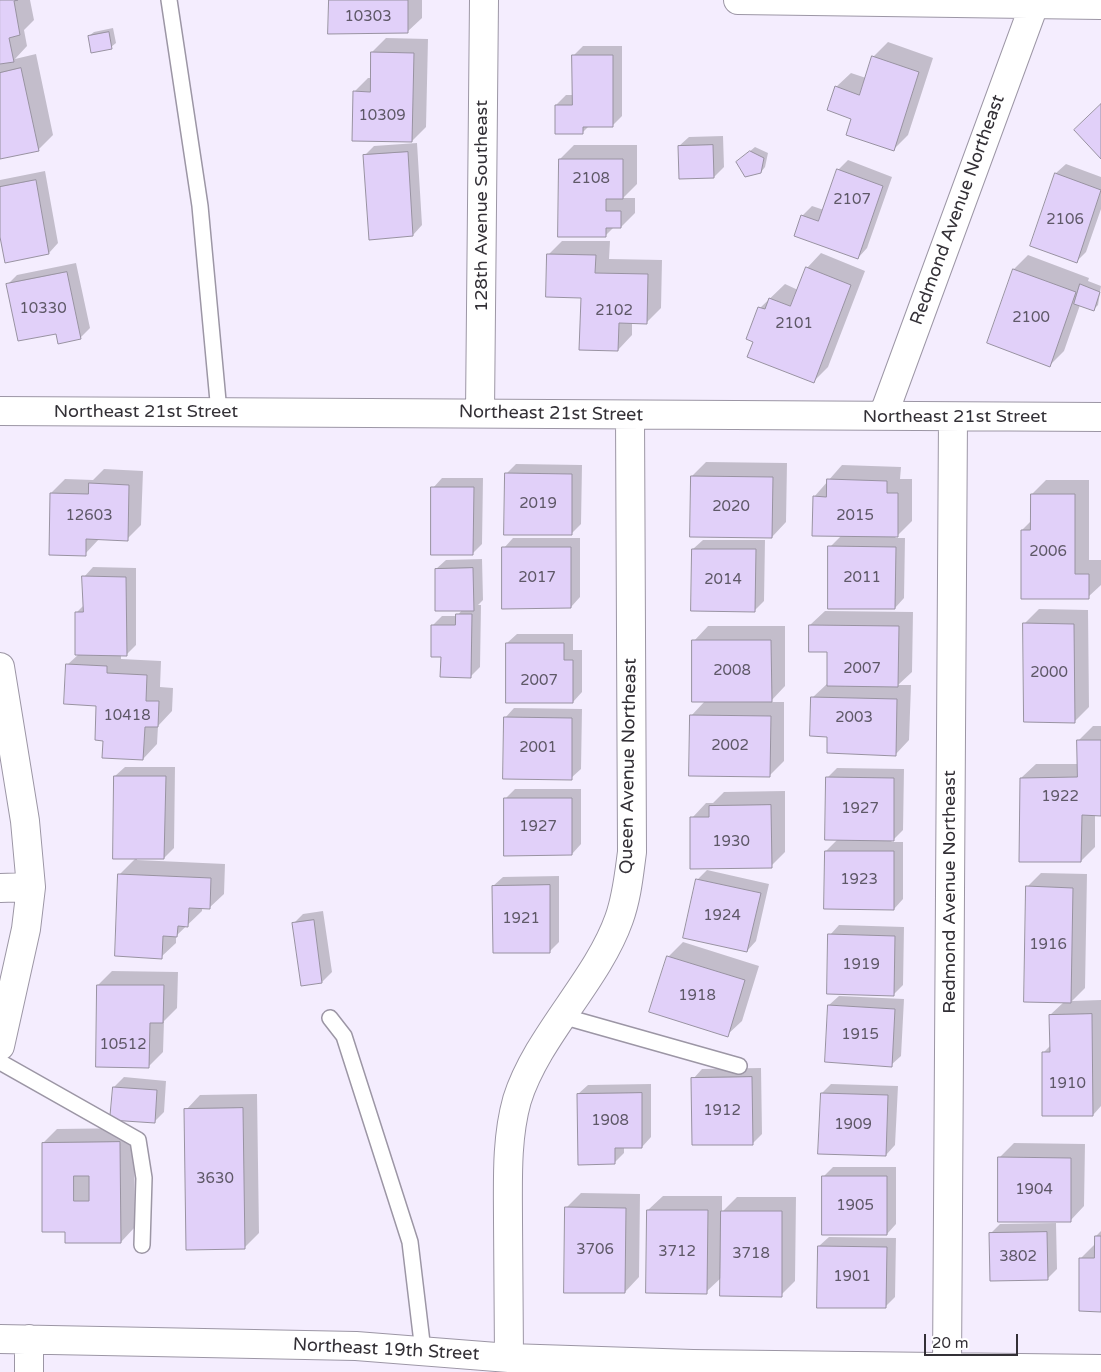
<!DOCTYPE html>
<style>
body{margin:0}
#map{position:relative;width:1101px;height:1372px;overflow:hidden;background:#f4edfe;font-family:"Varela Round",sans-serif}
canvas{display:block}
.scale{position:absolute;left:924px;top:1334px;width:94px;height:22px;box-sizing:border-box;border:2px solid #333036;border-top:0;padding-left:6px;font-size:15px;line-height:18px;white-space:nowrap;color:#333036;-webkit-text-stroke:4px #fff;paint-order:stroke}
</style>
<div id="map">
<canvas width="1101" height="1372"></canvas>
<div class="scale">20 m</div>
</div>
<script>
const ctx = document.querySelector('canvas').getContext('2d');
ctx.lineJoin = 'round';
function fill(path, color) { ctx.fillStyle = color; ctx.fill(path, 'evenodd'); }
function trace(path, color, width, dash) { ctx.strokeStyle = color; ctx.lineWidth = width; ctx.lineCap = dash ? 'butt' : 'round'; ctx.setLineDash(dash || []); ctx.stroke(path); }
function label(font, color, halo, rows, align = 'center') {
  ctx.font = font + ' "Varela Round",sans-serif'; ctx.lineWidth = 4.5; ctx.setLineDash([]); ctx.textBaseline = 'middle'; ctx.strokeStyle = halo; ctx.fillStyle = color; for (const [text, x, y, turn = 0] of rows) {
    ctx.save(); ctx.translate(x, y); ctx.rotate((+turn || 0) * Math.PI / 180); ctx.textAlign = isNaN(turn) ? turn : align; if (halo) ctx.strokeText(text, 0, 0); ctx.fillText(text, 0, 0); ctx.restore();
  }
}
fill(new Path2D(`
 M0 0H30L34 20 24 30 27 46 15 59 36 54 53 135 38 150 0 158Z
 M330 0H422V18L407 32Z
 M113 28 116 43 111 47 89 36 94 32Z
 M386 38 428 39 426 127 412 141 354 92 368 78H372V52Z
 M888 42 933 58 908 135 893 150 853 118 836 87 851 73 866 78 873 57Z
 M583 46H622V116L612 126 590 125 582 133 556 105 566 95H574L573 56Z
 M723 136 724 167 714 177 679 146 689 137Z
 M417 143 422 225 413 235 364 156 374 146Z
 M574 145H637V184L623 198H635V213L621 227H614L605 236 560 159Z
 M755 147 768 153 765 167 761 172 743 157Z
 M848 160 892 177 867 248 858 258 795 235 803 215 812 206 824 210 838 170Z
 M1066 164 1101 177V209L1086 252 1076 262 1031 245 1056 173Z
 M45 171 58 243 49 253 6 261 0 230V180Z
 M562 241H610L609 259 662 260 661 308 647 322H632V335L618 350 582 297 548 255Z
 M821 253 865 271 828 367 814 381 754 341 760 308 785 284 798 290 807 268Z
 M1028 255 1089 278 1088 281 1101 286 1098 305 1093 310 1080 305 1064 351 1050 365 1014 269Z
 M76 263 90 328 80 338 7 285 17 275Z
 M706 462 787 463 786 522 772 537 692 476Z
 M516 464 582 465 581 524 571 534 506 474Z
 M842 465 901 467 900 479H912V521L895 538H905L904 598 895 608 830 547 842 535 814 497Z
 M104 469 143 471 141 525 127 539 100 538 85 554 51 493 65 479 93 480Z
 M442 478H483L482 544 472 554 433 488Z
 M1046 480H1089V560H1101V585L1088 597 1022 530 1031 521 1032 494Z
 M513 538H580V597L571 607 504 548Z
 M703 540H765L764 601 754 611 693 549Z
 M482 559 483 600 478 605H481L480 667 470 677 442 656 433 625 442 616H457L462 610 436 569 446 560Z
 M93 567 136 568V645L126 655 121 654V659L161 661 160 687 173 688 172 711 158 726 157 744 143 759 104 740 98 704 67 665 79 654 77 612 84 605V577Z
 M1039 609 1088 610 1089 707 1074 722 1024 624Z
 M825 611 913 612 912 672 898 685H911L909 740 895 755 828 735 812 698 828 683 829 651 810 625Z
 M708 626H785V686L770 702H784V761L769 776 691 716 705 701 694 641Z
 M517 634H573V650H582V692L573 702 507 643Z
 M514 708 582 709 581 769 571 778 505 718Z
 M1093 726H1101V814H1095V847L1081 861 1021 778 1036 764H1078L1079 740Z
 M125 767H175L174 848 164 858H137V860L225 864 224 894 209 908H202V911L176 936V943L161 957 120 874 136 858 115 776Z
 M837 768 904 769 903 830 891 842H903V899L894 909 826 851 838 839 827 778Z
 M515 789H581V844L572 854 505 799Z
 M785 791V852L771 866 692 818 706 803H713L724 792Z
 M707 870 769 884 756 941 747 951 697 880Z
 M1041 873 1087 874 1085 988 1072 1001 1101 1000V1106L1093 1115 1043 1053 1051 1045 1050 1015 1064 1002 1027 887Z
 M559 876V942L549 952 493 886 503 877Z
 M323 911 332 972 322 982 302 985 293 924 303 914Z
 M839 925 904 927 903 985 893 995 830 935Z
 M683 942 759 966 742 1021 727 1035 668 957Z
 M112 971 178 972 177 1008 164 1021 163 1052 149 1066 98 985Z
 M839 996 904 999 901 1056 891 1065 829 1005Z
 M761 1068 762 1134 752 1144 693 1079 702 1069Z
 M124 1077 166 1081 164 1112 154 1122 114 1087Z
 M651 1084V1137L642 1147H624V1153L614 1163 578 1094 588 1085Z
 M831 1084 898 1086 895 1145 886 1155 822 1093Z
 M257 1094 259 1233 245 1247 186 1110 200 1095Z
 M134 1128 135 1227 121 1242 66 1231 43 1143 57 1129Z
 M1014 1143 1085 1144 1084 1206 1070 1221 999 1158Z
 M833 1167H896V1224L887 1234 823 1177Z
 M581 1193 640 1194 639 1277 625 1292 566 1208Z
 M663 1196H722V1212L737 1197H796L795 1281 781 1295 722 1277 706 1292 648 1210Z
 M1056 1223 1057 1269 1047 1279 990 1234 1000 1224Z
 M1101 1231V1310L1081 1258 1095 1244 1096 1236Z
 M829 1237 896 1238 895 1297 885 1307 819 1246Z`), '#0003');
const building = new Path2D(`
 M0 0H18L14 1 20 35 9 38 14 62 0 64Z
 M329 0H408V33L328 34Z
 M109 32 112 49 91 53 88 36Z
 M371 52 414 53 412 142 352 141 353 91 370 92Z
 M572 55H613V127H583V134H555V105H572Z
 M872 56 919 72 894 151 846 135 851 119 827 110 835 86 859 95Z
 M21 68 39 151 0 159V73Z
 M1101 104V159L1074 130Z
 M713 145 714 178 679 179 678 146Z
 M750 151 764 158 761 173 745 177 736 162Z
 M408 152 413 236 369 240 363 155Z
 M559 159H623V199H606V211H621V228H606V237H558Z
 M837 169 883 186 858 259 794 236 801 215 818 221Z
 M1055 173 1101 190 1077 263 1030 246Z
 M36 180 49 254 5 263 0 237V187Z
 M547 254 596 255 595 273 648 274 647 324 619 323 618 351 579 350 581 298 546 297Z
 M806 267 851 285 814 383 747 357 753 342 746 339 758 307 765 309 769 298 790 306Z
 M1013 269 1076 292 1050 367 987 343Z
 M67 272 81 339 58 344 56 334 18 341 6 284Z
 M1080 284 1100 292 1094 311 1074 304Z
 M505 473 572 474V535H504Z
 M691 476 773 477 772 538 690 537Z
 M827 479 887 481V493H898V537L812 536 813 496 826 497Z
 M89 483 129 485 128 541 86 539V556L49 555 50 493 88 494Z
 M431 487H474L473 555H431Z
 M1031 494H1075V574H1089V599H1021V530H1030Z
 M828 546 896 547 895 609H828Z
 M502 547H571V608L502 609Z
 M692 549H756L755 612 691 611Z
 M473 568 474 611H435V569Z
 M82 576 126 577 127 656 75 655V612H83Z
 M456 614H472L471 678 440 677 441 657H431V625H455Z
 M1023 623 1074 624 1075 723 1024 722Z
 M809 625 899 626 898 687 827 686V652H809Z
 M692 640H771L772 702H692Z
 M506 643H564V660H573V703H506Z
 M66 664 107 666V673L147 675 146 701H159L158 727H145L143 760 102 758 103 741 95 740 96 706 64 704Z
 M811 697 897 699 896 756 827 753V737L810 736Z
 M690 715 771 716 770 777 689 776Z
 M504 717 572 718V780L503 779Z
 M1077 740H1101V816L1082 815 1081 862H1019L1020 778 1077 777Z
 M114 776H166L164 859H113Z
 M826 777 894 778V841L825 840Z
 M504 798H572V855L504 856Z
 M771 805 772 868 690 869V817H709V806Z
 M825 851H894V910L824 909Z
 M118 874 211 878 210 909 189 908 188 927 178 926 177 937 163 936 162 959 115 956Z
 M696 879 761 893 747 952 683 938Z
 M550 885V953H493L492 886Z
 M1026 886 1073 888 1071 1003 1024 1002Z
 M314 920 322 983 301 986 292 923Z
 M828 934 895 936 894 996 827 994Z
 M667 956 745 980 728 1037 649 1012Z
 M97 985H164L163 1023H150L149 1068 96 1067Z
 M828 1005 895 1009 892 1067 825 1062Z
 M1092 1014 1093 1116H1042V1052H1050L1049 1015Z
 M752 1077 753 1145H692L691 1078Z
 M113 1087 157 1090 155 1123 110 1120Z
 M642 1093V1148H615V1164L578 1165 577 1094Z
 M821 1093 888 1095 886 1156 818 1154Z
 M243 1108 245 1249 186 1250 184 1109Z
 M120 1142 121 1243H65V1232H42V1143ZM74 1176H89V1201H74Z
 M998 1157 1071 1158V1222H998Z
 M822 1176H887V1235H822Z
 M565 1207 626 1208 625 1293H564Z
 M647 1210H708L707 1294 646 1293Z
 M721 1211H782V1297L720 1296Z
 M1047 1232 1048 1280 990 1281 989 1233Z
 M1095 1236H1101V1312L1079 1311V1258H1094Z
 M818 1246 887 1247 886 1308H817Z`);
fill(building, '#e1d0f9');
trace(building, '#9892a1', 1);
const service = new Path2D(`
 M169 0 200 206 219 412
 M562 1016 739 1066
 M330 1018 344 1036 410 1242 423 1351
 M0 1062 138 1140 144 1178 142 1245`);
const minor = new Path2D(`
 M738 0 1101 5
 M0 411 1101 417
 M480 412 484 0
 M883 416 1034 5
 M0 667 25 821 31 887 26 929 0 1046
 M0 888 31 887
 M0 1339 356 1346 509 1358 693 1364 1101 1369
 M29 1339V1372
 M509 1358C509 1312 508 1266 508 1221 508 1182 506 1139 517 1100 537 1036 597 981 619 919 627 897 629 874 632 852L630 415
 M947 1367 953 417`);
trace(service, '#9c96a5', 18);
trace(minor, '#9c96a5', 30);
trace(service, '#fff', 15);
trace(minor, '#fff', 28);
label('15px', '#5e5867', null, [
 ["10303",368,17],
 ["10309",382,116],
 ["2108",591,179],
 ["2107",852,200],
 ["2106",1065,220],
 ["10330",43,309],
 ["2102",614,311],
 ["2100",1031,318],
 ["2101",794,324],
 ["2019",538,504],
 ["2020",731,507],
 ["12603",89,516],
 ["2015",855,516],
 ["2006",1048,552],
 ["2017",537,578],
 ["2011",862,578],
 ["2014",723,580],
 ["2007",862,669],
 ["2008",732,671],
 ["2000",1049,673],
 ["2007",539,681],
 ["10418",127,716],
 ["2003",854,718],
 ["2002",730,746],
 ["2001",538,748],
 ["1922",1060,797],
 ["1927",860,809],
 ["1927",538,827],
 ["1930",731,842],
 ["1923",859,880],
 ["1924",722,916],
 ["1921",521,919],
 ["1916",1048,945],
 ["1919",861,965],
 ["1918",697,996],
 ["1915",860,1035],
 ["10512",123,1045],
 ["1910",1067,1084],
 ["1912",722,1111],
 ["1908",610,1121],
 ["1909",853,1125],
 ["3630",215,1179],
 ["1904",1034,1190],
 ["1905",855,1206],
 ["3706",595,1250],
 ["3712",677,1252],
 ["3718",751,1254],
 ["3802",1018,1257],
 ["1901",852,1277]
]);
label('18px', '#333036', '#fff', [
 ["128th Avenue Southeast",482,206,-90],
 ["Redmond Avenue Northeast",958,210,-70],
 ["Northeast 21st Street",146,412],
 ["Northeast 21st Street",551,414,1],
 ["Northeast 21st Street",955,417],
 ["Queen Avenue Northeast",629,766,-89],
 ["Redmond Avenue Northeast",950,892,-90],
 ["Northeast 19th Street",386,1350,3]
]);
</script>
